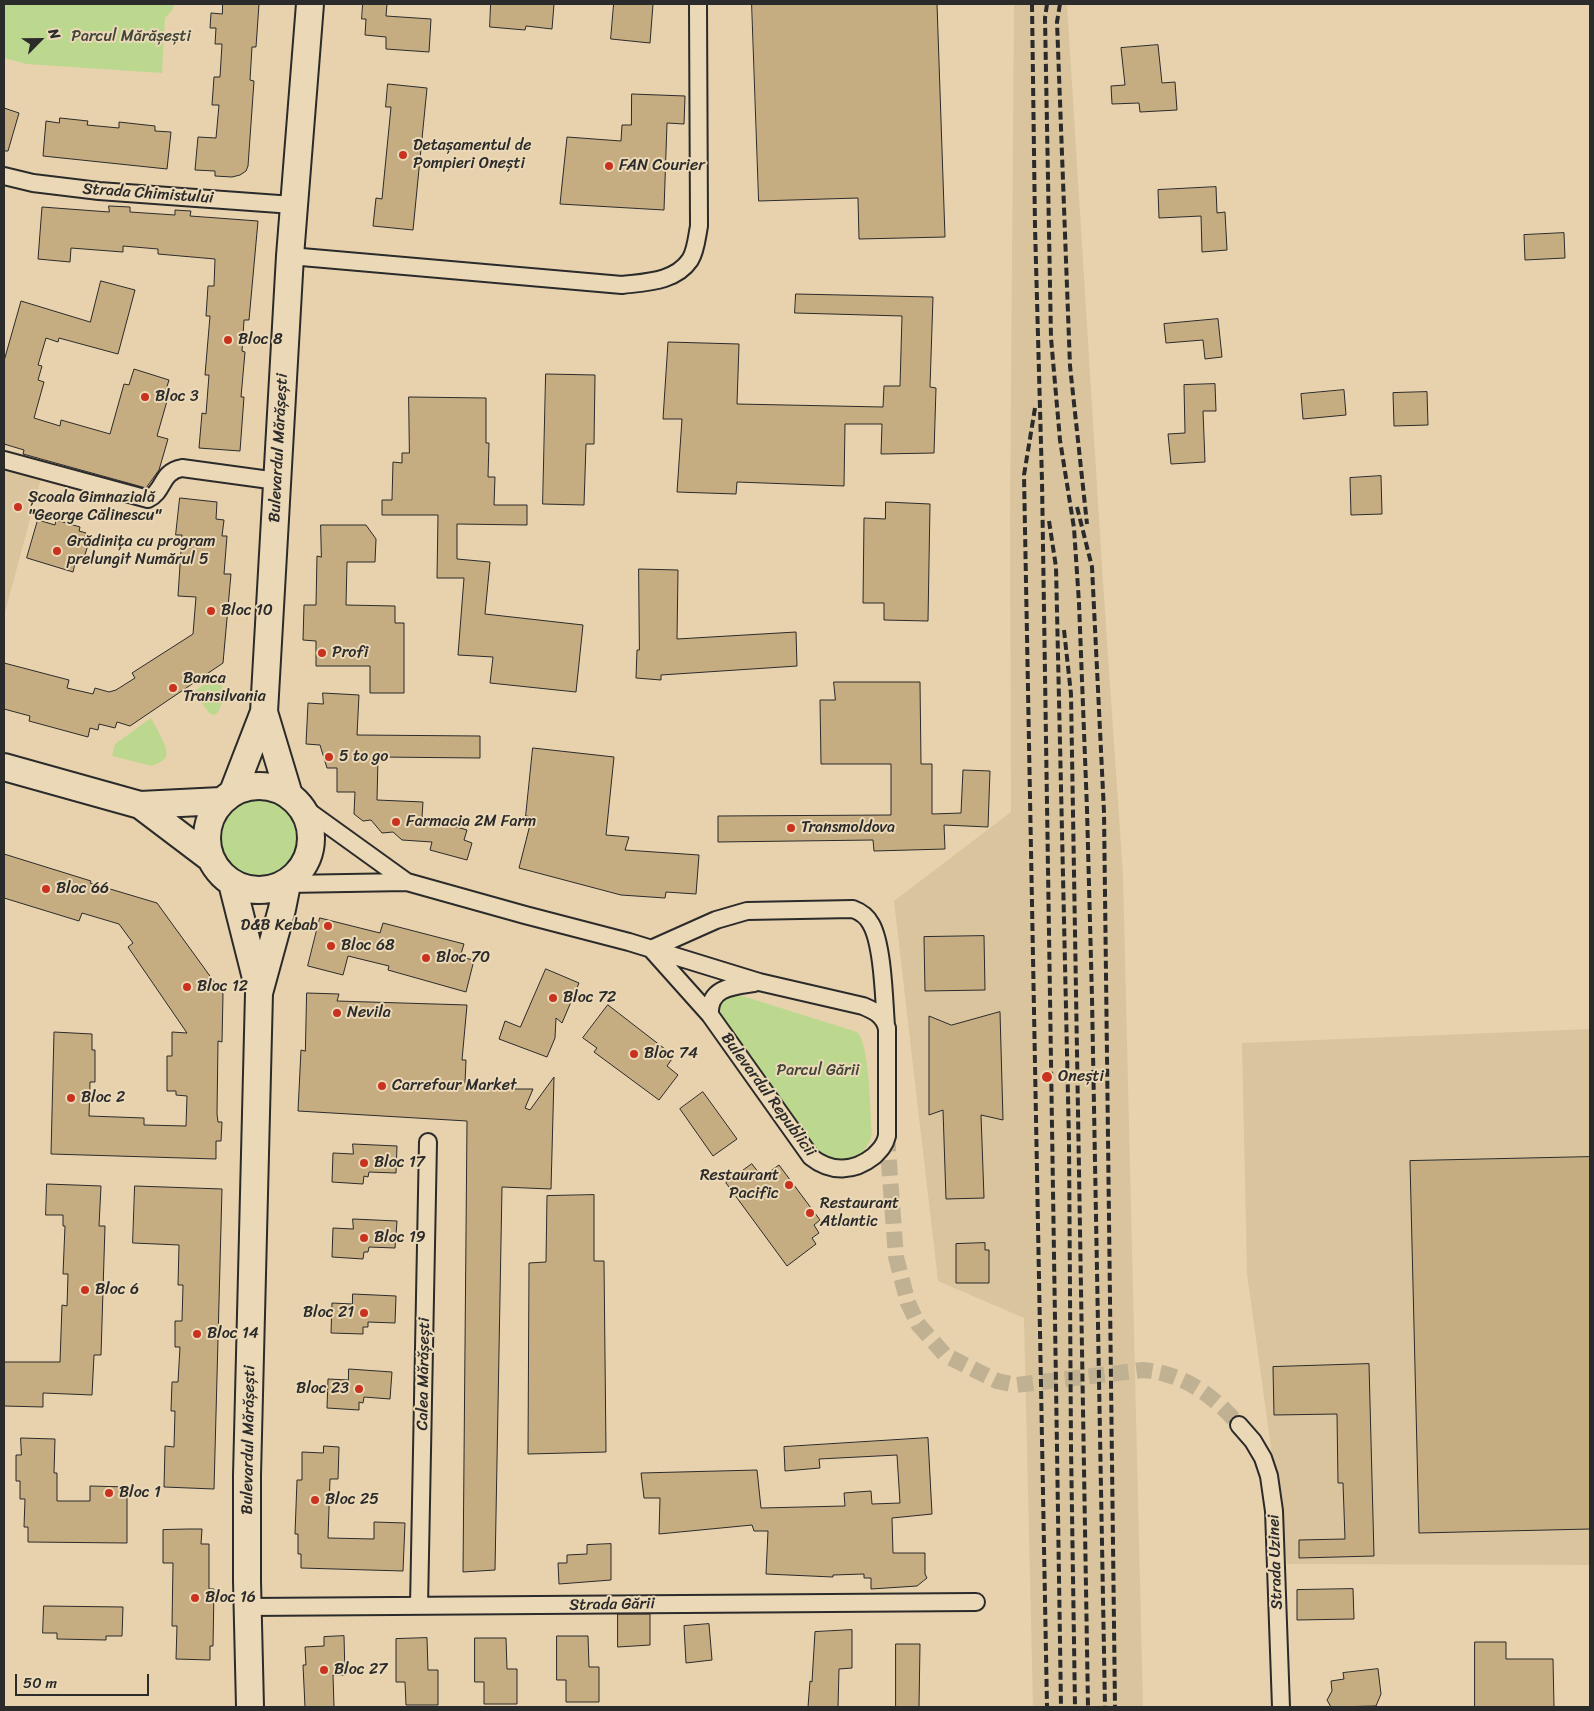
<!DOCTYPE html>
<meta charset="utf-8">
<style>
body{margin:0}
#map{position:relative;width:1594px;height:1711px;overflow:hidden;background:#e7d2ad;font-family:Sriracha,sans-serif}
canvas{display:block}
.frame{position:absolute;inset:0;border:5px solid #2b2b2b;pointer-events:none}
.north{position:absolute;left:15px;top:15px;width:50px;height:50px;-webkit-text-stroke:4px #ebd8b6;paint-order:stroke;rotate:67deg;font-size:14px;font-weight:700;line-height:20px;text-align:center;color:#2b2b2b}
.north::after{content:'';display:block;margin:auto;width:18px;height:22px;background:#2b2b2b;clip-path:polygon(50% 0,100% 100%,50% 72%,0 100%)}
.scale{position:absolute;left:15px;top:1674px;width:134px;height:22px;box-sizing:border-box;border:2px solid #2b2b2b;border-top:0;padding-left:6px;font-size:15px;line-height:18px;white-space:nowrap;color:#2b2b2b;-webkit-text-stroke:4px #ebd8b6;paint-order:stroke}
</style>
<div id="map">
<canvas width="1594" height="1711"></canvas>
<div class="frame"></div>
<div class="north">N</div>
<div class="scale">50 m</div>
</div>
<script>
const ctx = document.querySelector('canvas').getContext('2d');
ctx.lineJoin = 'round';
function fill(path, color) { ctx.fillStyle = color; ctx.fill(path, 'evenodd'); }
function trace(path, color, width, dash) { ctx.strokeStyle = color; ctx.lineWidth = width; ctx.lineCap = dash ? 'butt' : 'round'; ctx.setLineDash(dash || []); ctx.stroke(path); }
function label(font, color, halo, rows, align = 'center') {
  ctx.font = font + ' Sriracha,sans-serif'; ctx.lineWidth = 4; ctx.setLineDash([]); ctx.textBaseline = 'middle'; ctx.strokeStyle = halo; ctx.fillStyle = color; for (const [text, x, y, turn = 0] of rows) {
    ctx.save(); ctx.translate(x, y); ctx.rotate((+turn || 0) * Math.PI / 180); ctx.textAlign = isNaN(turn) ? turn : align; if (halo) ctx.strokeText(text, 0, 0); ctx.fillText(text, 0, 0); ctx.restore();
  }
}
fill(new Path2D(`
 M1014 4H1067L1103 582 1123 875 1143 1707H1033L1024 1318 938 1281 894 901 1011 812 1010 519Z
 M4 460 43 471 4 616Z
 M1590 1029V1565L1287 1564 1247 1274 1242 1043Z`), '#d9c49e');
fill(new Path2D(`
 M4 4H174L173 9 165 18 162 73 26 64 4 58Z
 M216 679 222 686 225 697 218 712 215 715 210 714 193 692 211 680Z
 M151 718C155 726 170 749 166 757 163 762 156 764 152 766L112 756 115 744Z
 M219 837a41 41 0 1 1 82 0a41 41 0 1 1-82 0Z
 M733 993 857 1032C870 1044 870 1112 872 1132 871 1146 856 1164 840 1162 833 1161 825 1157 818 1154L722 1016 720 1009 722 999Z`), '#bcd88f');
const building = new Path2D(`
 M223 4H259L256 47H252L250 80 254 81 248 166 246 171 240 175 232 177 215 176V171L195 170 198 137 216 138 219 105H212L214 77H220L222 44H215L216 28H210L211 13 222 14Z
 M363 4H387L386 16 431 19 429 52 386 49V37L365 35 366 19H362Z
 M491 4H554L552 29 526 26 525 30 490 27Z
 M614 4H653L650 43 611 39Z
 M752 4H937L945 237 859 239 858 198 759 201Z
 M1158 45 1162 83 1175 82 1177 110 1140 112 1139 103 1112 104 1111 86 1125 85 1121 48Z
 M388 84 427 88 413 230 373 226 376 198 382 199 391 107H386Z
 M632 94 685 96 684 124 667 123 664 210 560 204 567 137 621 141 622 125H631Z
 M4 108 19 113 8 151H4Z
 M60 118 88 121 87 125 119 128V122L155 126V131L171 132 167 169 43 156 46 121 59 123Z
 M1216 187 1217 213 1225 212 1227 250 1202 252 1201 216 1159 218 1158 190Z
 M109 206 130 207V212L175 215V210L191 211 190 216 258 221 249 320H244L242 351 245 352 241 397H244L240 451 199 448 202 413 206 414 209 375H205L210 316H206L208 286H214L215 259 158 254V249L123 246V252L71 248 70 262 38 259 42 207 109 212Z
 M1564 233 1565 258 1525 260 1524 235Z
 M101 281 135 290 118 354 59 338 58 342 46 338 38 365 42 366 38 380 44 382 34 418 60 426 61 420 110 434 124 384 129 385 134 369 169 380 165 393 169 394 157 436 168 439 159 470 146 488 23 454 24 450 4 444V361L21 301 90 322Z
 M796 294 933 297 930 387 936 388 934 453 881 454 882 424H845L844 486 737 482 736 494 677 492 682 419H663L668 342 739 344 737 404 883 407 884 386H900L902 316 795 313Z
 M1218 319 1222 357 1205 359 1203 340 1166 343 1164 324Z
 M546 374 595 375 594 444H586L584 505 543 504Z
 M1215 384 1216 411H1203L1205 462 1171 464 1168 434 1185 433 1184 385Z
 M1344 390 1346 415 1303 419 1301 394Z
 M1427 392 1428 425 1394 426 1393 393Z
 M409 397 486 398V443H489L488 477H495L494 505H527V525L457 524V559L490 562 485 614 583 625 576 692 490 683 493 657 458 655 464 578H437L438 515H382V500H392L393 462 402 463V453H409Z
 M1381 476 1382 514 1351 515 1350 478Z
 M180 498 217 502 216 519 224 520 222 536H227L224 574H231L223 663 130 726 117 722 115 728 99 724 98 730 90 728 88 737 29 721 30 716 4 709V663L69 680 67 688 93 694 95 688 109 692 116 690 135 678 132 673 193 634 196 597 178 596 182 535H176Z
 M886 502 930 504 928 621 884 620V603H863L864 518 885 519Z
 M38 520 55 525 56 520 80 527 79 531 86 533 83 543 88 545 83 561 76 559 73 572 27 558Z
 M321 525H366L376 539 375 562H347L346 605 395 606V623H404V693H370V666H316V641L303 640 304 605H316L317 556 321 557Z
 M639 569 678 570 677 639 796 632 797 666 661 675V680L636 678 637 650H639Z
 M834 682H920L921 764H932V814L961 813 963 770 990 771 988 827 944 825 945 849 874 851 873 840 718 842V816L891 815V764H821L820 700H835Z
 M323 693 359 695 357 735 480 736V758L378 757 377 800 423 802 422 817 467 830 464 840 472 843 467 860 430 850 432 842 402 840 393 832 382 833 371 820 363 821 354 814 355 792H337V768H327L320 745 306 744 308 703 323 704Z
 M533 748 614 757 606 835 629 837 625 850 699 855 696 894 666 892 665 898 621 895 519 868 532 817 526 816Z
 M4 854 91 881 90 883 157 903 223 994 222 1042 218 1041 217 1114 218 1122H222L221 1141H216V1159L51 1154 54 1032 92 1034V1050H95V1082H90L89 1116 144 1118V1125L186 1126 187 1096 176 1095V1091H167V1056H172V1032L187 1033 128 947 133 943 119 924 82 913 79 921 4 898Z
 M320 918 380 933 383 923 464 944 460 957 474 960 466 992 388 970 389 966 348 956 343 975 308 966Z
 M984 936 985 990 925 991 924 937Z
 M546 969 579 983 562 1023 556 1018 555 1038 547 1057 499 1039 505 1021 520 1027Z
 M307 993 339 994 337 1001 467 1005 462 1060H466L465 1083 504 1084 503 1089H533L525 1108 530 1110 554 1077 551 1189 502 1187 495 1570 463 1572 467 1121 298 1111 301 1050 305 1051Z
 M608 1005 674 1056 667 1066 678 1075 659 1100 594 1052 597 1048 583 1038Z
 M1000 1012 1003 1120 981 1115 984 1198 946 1199 943 1110 929 1115V1016L951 1025Z
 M703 1092 737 1139 713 1156 680 1109Z
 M353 1144 397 1146 396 1173 369 1172 368 1177 364 1176 363 1184 332 1182 333 1153 353 1154Z
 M1590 1157V1529L1419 1533 1410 1161Z
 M752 1164 762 1177 779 1165 820 1220 814 1225 819 1233 812 1238 816 1244 787 1266 726 1183Z
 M47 1184 101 1186 99 1226H105L101 1355H94L92 1395 43 1393V1407L4 1406V1362H60L62 1305 67 1306 68 1274H63L65 1226H63V1215H46Z
 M135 1186 222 1189 214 1489 164 1487 165 1446 174 1447 175 1411H171L172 1382H178L180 1347H175V1321H182L183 1285H178L179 1245 133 1243Z
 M594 1195V1261H604L606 1452 528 1454 529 1263 546 1262 547 1196Z
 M353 1219 397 1221 395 1248 369 1247 368 1252H364L363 1259 332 1257 333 1228 353 1229Z
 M985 1243V1250H989V1283H956V1244Z
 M353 1294 396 1296 395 1323 368 1322V1327H363V1334L331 1333 332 1303 352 1304Z
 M1369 1364 1374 1556 1299 1558V1540L1345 1539 1343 1483H1338L1337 1414 1274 1415 1273 1367Z
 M349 1369 392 1372 390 1399 364 1397 363 1403 359 1402V1410L327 1408 328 1379 348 1380Z
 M21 1438 55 1439 54 1473H57V1501H90V1486L127 1487V1543L28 1542V1527H24L25 1499H20V1481H16V1455H21Z
 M928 1438 932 1514 892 1518 893 1553H925V1574L927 1578 917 1586 871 1589V1578H864V1574L833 1575V1577L766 1574 768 1531H754L752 1525 659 1534 660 1498H644L641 1473 757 1470 761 1508 845 1506 844 1493 871 1491 872 1504 900 1503 897 1455 819 1459 820 1468 785 1471 784 1447Z
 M324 1446 339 1447 338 1479H330L328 1538 374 1539V1522L405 1523 403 1571 301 1568V1554H298V1534H295L297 1480H302V1452L323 1453Z
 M188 1529H202L201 1544H209V1589H214L213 1646H210V1660L176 1659 177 1626H172L173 1563H163V1530Z
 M611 1544V1580L559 1584 558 1563H567V1555L587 1554V1545Z
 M1353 1589 1354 1619 1297 1620V1590Z
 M44 1606 123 1607 122 1636H106V1640L57 1639V1633H43Z
 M618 1614H650V1645L618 1647Z
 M709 1624 712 1660 686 1663 684 1626Z
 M852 1630V1668L839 1669 838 1707H808L810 1681 812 1682 815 1632Z
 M344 1636 345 1675H333L334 1707H305L303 1665H306L305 1647 324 1646V1637Z
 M557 1636H588L589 1667H599V1702H566V1680H557Z
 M427 1638 428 1670H438V1705H406L405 1682H396V1639Z
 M475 1638H506L507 1669H517V1704H484V1682H475Z
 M1475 1642H1506V1659H1553L1554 1707H1475Z
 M896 1644H920L919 1707H896Z
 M1378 1669 1381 1694 1376 1706 1331 1707 1327 1700 1332 1691 1331 1681 1344 1679 1343 1673Z`);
fill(building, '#c6ac81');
trace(building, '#2b2b2b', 1);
trace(new Path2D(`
 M887 1136 896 1257 908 1303 918 1324 945 1355 997 1381 1016 1385 1143 1370C1183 1373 1214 1396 1239 1425`), '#c1b193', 16, [16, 8]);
const minor = new Path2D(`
 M4 176 33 183 99 191 293 205
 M290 256 622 285C646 282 675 282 690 260 696 251 697 236 699 226L698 4
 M4 460 148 499C165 491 160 472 182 468L277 481
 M300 805 407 882
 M287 884 407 882 525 915 629 942 759 982 863 1006C875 1011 883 1015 887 1028V1136C885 1145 880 1150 874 1156 854 1172 831 1173 811 1157L710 1015 651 949
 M651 949 716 920 747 911 853 909C861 912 867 916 871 924 883 945 884 1000 886 1026
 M710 1015C708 987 734 986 754 983
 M1239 1425 1253 1441 1263 1458 1269 1476 1274 1511 1281 1707
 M419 1606 428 1142
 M247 1607 976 1602`);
const primary = new Path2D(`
 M264 712 289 795
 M4 767 140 805 221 801
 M207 838a52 52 0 1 1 104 0a52 52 0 1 1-104 0Z
 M233 792 264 712 290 256 310 4
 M140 805 210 858
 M232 883 259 990
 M250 1707 247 1581V1475L259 993 282 909 287 884`);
trace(minor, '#2b2b2b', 20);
trace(primary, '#2b2b2b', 30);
trace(minor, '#ebd8b6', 16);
trace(primary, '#ebd8b6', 26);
trace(new Path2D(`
 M1032 4 1035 227 1042 481 1061 1707
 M1047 4 1045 18 1051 338 1060 440 1074 528 1079 603 1087 809 1092 998 1105 1707
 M1060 4 1057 22 1070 366 1087 524
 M1035 408 1024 475 1047 1707
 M1077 507 1092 567 1104 812 1115 1707
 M1049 521 1056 567 1069 1140 1071 1447 1075 1707
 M1064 630 1071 694 1088 1707`), '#2b2b2b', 4, [8, 4]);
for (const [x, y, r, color] of [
 [403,155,5,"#c8321e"],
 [609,166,5,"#c8321e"],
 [228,340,5,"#c8321e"],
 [145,397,5,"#c8321e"],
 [18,507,5,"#c8321e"],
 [57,551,5,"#c8321e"],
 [211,611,5,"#c8321e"],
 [322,653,5,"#c8321e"],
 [173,688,5,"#c8321e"],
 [329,757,5,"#c8321e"],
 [396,822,5,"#c8321e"],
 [791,828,5,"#c8321e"],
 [46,889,5,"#c8321e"],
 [328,926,5,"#c8321e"],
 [331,946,5,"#c8321e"],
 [426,958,5,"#c8321e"],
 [187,987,5,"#c8321e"],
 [553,998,5,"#c8321e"],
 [337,1013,5,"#c8321e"],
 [634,1054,5,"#c8321e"],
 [1047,1077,6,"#c8321e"],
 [382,1086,5,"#c8321e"],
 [71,1098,5,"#c8321e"],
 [364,1163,5,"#c8321e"],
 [789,1185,5,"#c8321e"],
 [810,1213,5,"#c8321e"],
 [364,1238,5,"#c8321e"],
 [85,1290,5,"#c8321e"],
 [364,1313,5,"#c8321e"],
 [197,1334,5,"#c8321e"],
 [359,1389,5,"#c8321e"],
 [109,1493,5,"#c8321e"],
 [315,1500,5,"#c8321e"],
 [195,1598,5,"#c8321e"],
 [324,1670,5,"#c8321e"]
]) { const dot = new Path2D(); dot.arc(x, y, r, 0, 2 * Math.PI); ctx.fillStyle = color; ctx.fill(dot); trace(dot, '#ebd8b6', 2); }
label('16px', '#41453a', '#ebd8b6', [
 ["Parcul Mărășești",131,37],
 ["Parcul Gării",818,1071]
]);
label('16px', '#2b2b2b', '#ebd8b6', [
 ["Detașamentul de",413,146],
 ["Pompieri Onești",413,164],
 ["FAN Courier",619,166],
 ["Bloc 8",238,340],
 ["Bloc 3",155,397],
 ["Școala Gimnazială",28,498],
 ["\"George Călinescu\"",28,516],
 ["Grădinița cu program",67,542],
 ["prelungit Numărul 5",67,560],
 ["Bloc 10",221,611],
 ["Profi",332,653],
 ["Banca",183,679],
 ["Transilvania",183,697],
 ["5 to go",339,757],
 ["Farmacia 2M Farm",406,822],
 ["Transmoldova",801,828],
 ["Bloc 66",56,889],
 ["D&B Kebab",318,926,"right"],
 ["Bloc 68",341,946],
 ["Bloc 70",436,958],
 ["Bloc 12",197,987],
 ["Bloc 72",563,998],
 ["Nevila",347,1013],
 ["Bloc 74",644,1054],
 ["Onești",1058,1077],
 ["Carrefour Market",392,1086],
 ["Bloc 2",81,1098],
 ["Bloc 17",374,1163],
 ["Restaurant",779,1176,"right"],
 ["Pacific",779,1194,"right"],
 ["Restaurant",820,1204],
 ["Atlantic",820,1222],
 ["Bloc 19",374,1238],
 ["Bloc 6",95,1290],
 ["Bloc 21",354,1313,"right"],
 ["Bloc 14",207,1334],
 ["Bloc 23",349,1389,"right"],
 ["Bloc 1",119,1493],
 ["Bloc 25",325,1500],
 ["Bloc 16",205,1598],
 ["Bloc 27",334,1670]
], 'left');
label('16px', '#2b2b2b', '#ebd8b6', [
 ["Strada Chimistului",148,194,4],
 ["Bulevardul Mărășești",279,448,-87],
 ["Bulevardul Republicii",768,1095,54],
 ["Calea Mărășești",424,1374,-89],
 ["Bulevardul Mărășești",249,1440,-89],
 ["Strada Uzinei",1276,1562,-92],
 ["Strada Gării",612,1605,-1]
]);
</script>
